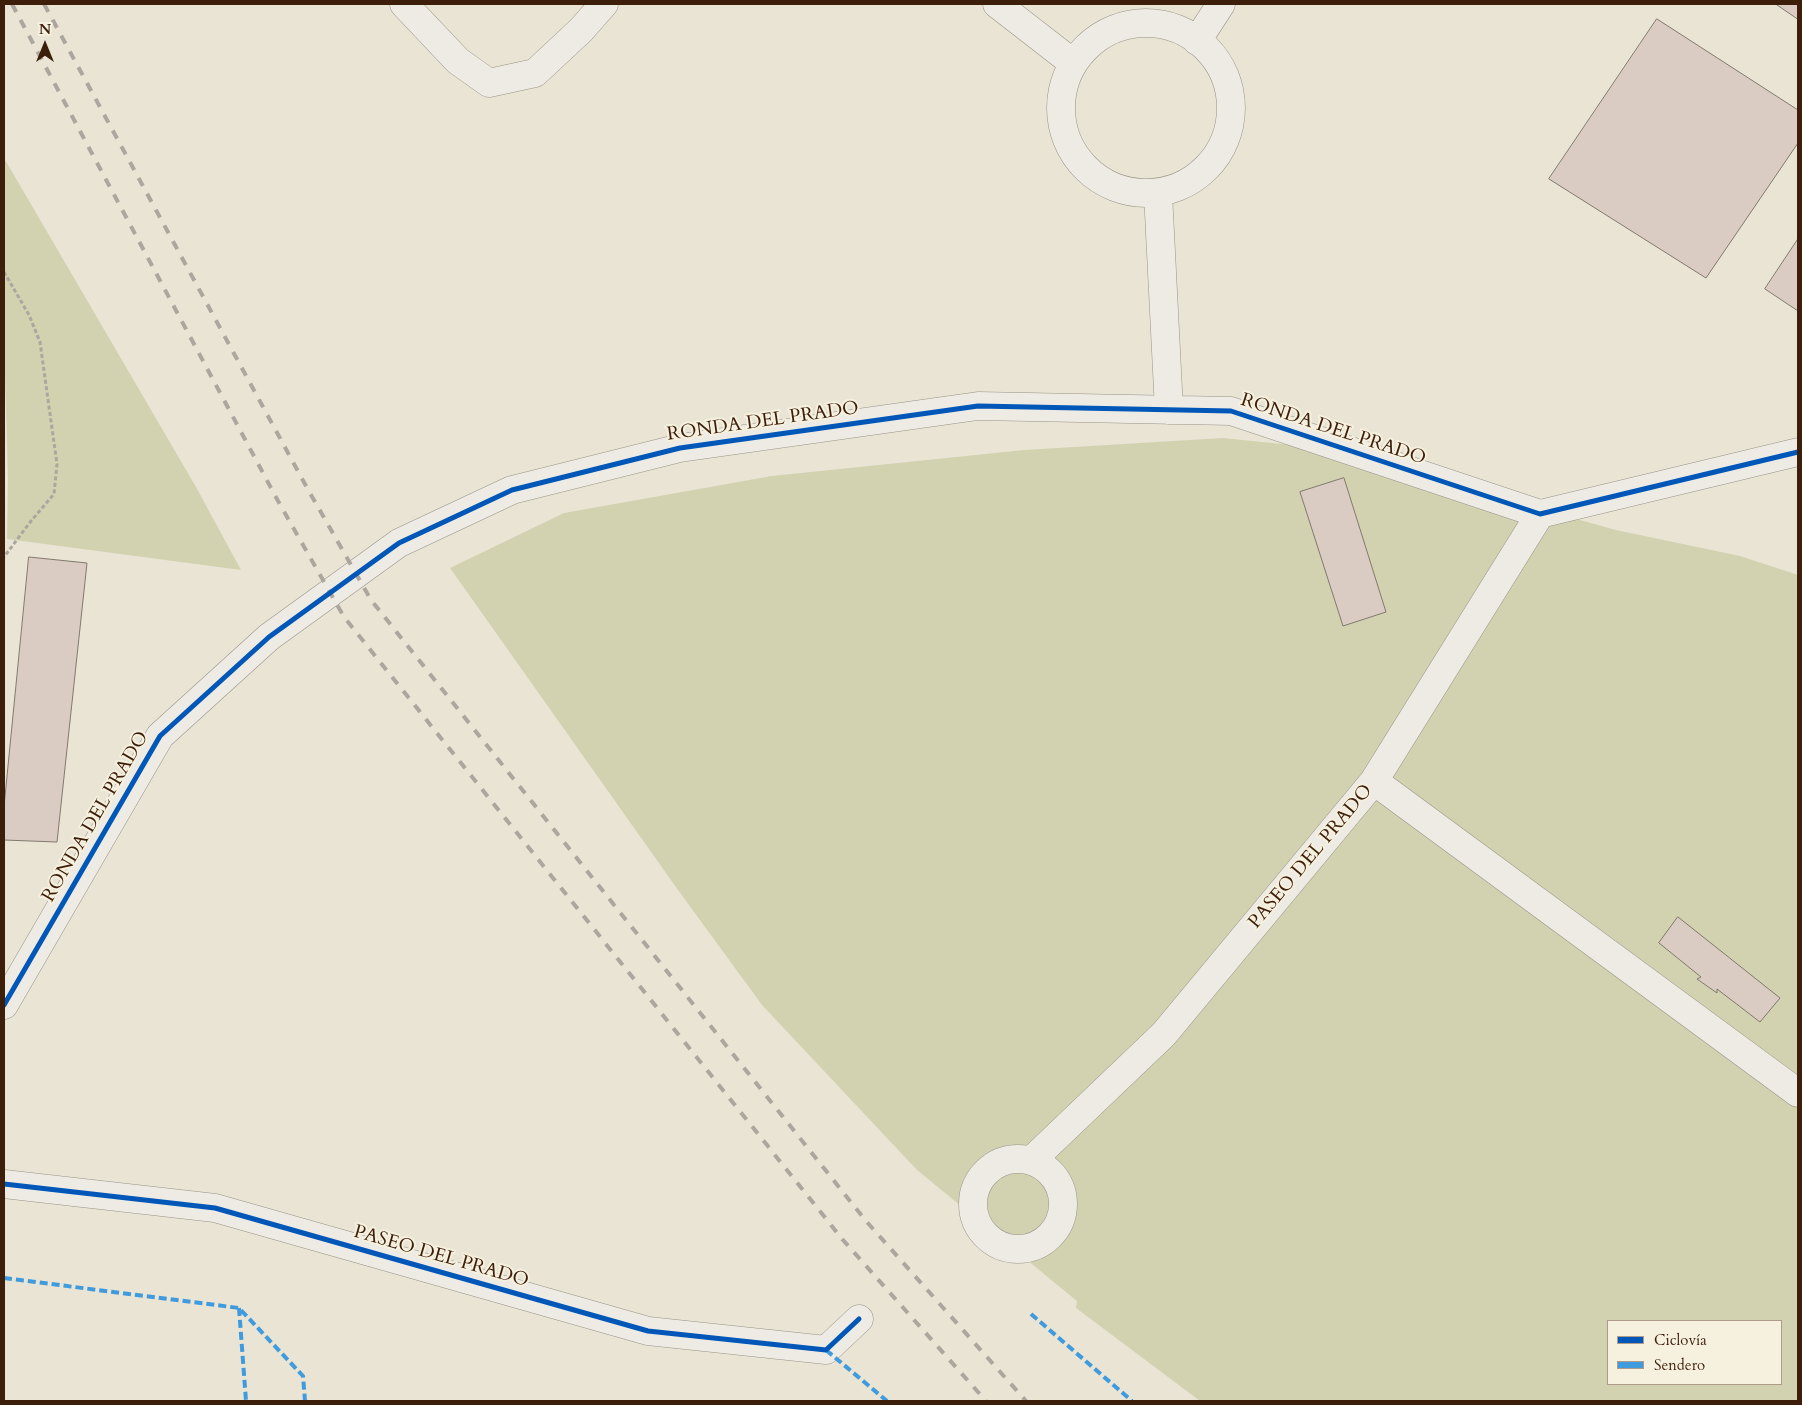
<!DOCTYPE html>
<meta charset="utf-8">
<style>
body{margin:0}
#map{position:relative;width:1802px;height:1405px;overflow:hidden;background:#e9e4d4;font-family:Cardo,serif}
canvas{display:block}
.frame{position:absolute;inset:0;border:5px solid #3c1e0a;pointer-events:none}
.legend{position:absolute;left:1607px;top:1320px;width:175px;height:65px;box-sizing:border-box;background:#f6f0de;border:1px solid #ac9c89;margin:0;padding:6px 9px;list-style:none;font-size:15px;color:#3c1e0a}
.legend li{display:flex;align-items:center;gap:10px;height:25px}
.legend b{width:25px;border:1px solid #ac9c89}
.north{position:absolute;left:20px;top:20px;width:50px;height:50px;-webkit-text-stroke:4px #f6f0de;paint-order:stroke;rotate:0deg;font-size:14px;font-weight:700;line-height:20px;text-align:center;color:#3c1e0a}
.north::after{content:'';display:block;margin:auto;width:18px;height:22px;background:#3c1e0a;clip-path:polygon(50% 0,100% 100%,50% 72%,0 100%)}
</style>
<div id="map">
<canvas width="1802" height="1405"></canvas>
<div class="frame"></div>
<ul class="legend">
<li><b style="height:6px;background:#0057b8"></b>Ciclovía</li>
<li><b style="height:6px;background:#3f9bde"></b>Sendero</li>
</ul>
<div class="north">N</div>
</div>
<script>
const ctx = document.querySelector('canvas').getContext('2d');
ctx.lineJoin = 'round';
function fill(path, color) { ctx.fillStyle = color; ctx.fill(path, 'evenodd'); }
function trace(path, color, width, dash) { ctx.strokeStyle = color; ctx.lineWidth = width; ctx.lineCap = dash ? 'butt' : 'round'; ctx.setLineDash(dash || []); ctx.stroke(path); }
function label(font, color, halo, rows, align = 'center') {
  ctx.font = font + ' Cardo,serif'; ctx.lineWidth = 4; ctx.setLineDash([]); ctx.textBaseline = 'middle'; ctx.strokeStyle = halo; ctx.fillStyle = color; for (const [text, x, y, turn = 0] of rows) {
    ctx.save(); ctx.translate(x, y); ctx.rotate((+turn || 0) * Math.PI / 180); ctx.textAlign = isNaN(turn) ? turn : align; if (halo) ctx.strokeText(text, 0, 0); ctx.fillText(text, 0, 0); ctx.restore();
  }
}
fill(new Path2D(`
 M4 158 196 487 241 570 7 539 8 479 4 338Z
 M1223 438 1321 448 1616 530 1740 556 1798 575V1401H1200L1076 1308 1077 1301 917 1170 762 1005 678 890 450 568 564 513 772 476 1024 450ZM1608 1321H1781V1384H1608Z`), '#d2d2b1');
const building = new Path2D(`
 M1776 4H1798V19Z
 M1657 19 1798 110V143L1706 278 1549 179Z
 M1798 239V311L1765 289Z
 M1344 478 1386 612 1343 626 1300 492Z
 M29 557 87 563 57 842 4 840V807Z
 M1678 917 1780 998 1760 1022 1717 989V993L1697 979 1701 977 1659 943Z`);
fill(building, '#daccc2');
trace(building, '#81796e', 1);
const minor = new Path2D(`
 M404 4 458 61 489 83 535 73 581 30 604 4
 M997 4 1073 63
 M1061 108a85 85 0 1 1 170 0a85 85 0 1 1-170 0Z
 M1197 41 1221 4
 M1158 193 1169 410
 M1540 514 1798 452
 M1374 781 1798 1093
 M4 1005 160 736 269 637 399 543 512 490 680 448 978 406 1231 411 1540 514
 M973 1204a45 45 0 1 1 90 0a45 45 0 1 1-90 0Z
 M1032 1160 1164 1034 1374 781 1540 514
 M4 1184 215 1208 648 1331 826 1350 859 1319`);
trace(minor, '#9a9388', 29);
trace(new Path2D(`
 M4 272 29 315 40 342 57 464 54 494 31 521 4 557`), '#aca69e', 3, [4, 2.5]);
trace(minor, '#edebe3', 28);
trace(new Path2D(`
 M12 4 278 501 344 617 843 1240 986 1401
 M44 4 306 486 371 600 866 1221 1026 1401`), '#aca69e', 4, [9, 9]);
trace(new Path2D(`
 M4 1278 239 1308 303 1376 305 1401
 M239 1308 246 1401
 M1031 1314 1132 1401
 M826 1350 887 1401`), '#3f9bde', 4, [8, 4]);
trace(new Path2D(`
 M4 1005 160 736 269 637 399 543 512 490 680 448 978 406 1231 411 1540 514 1798 452
 M4 1184 215 1208 648 1331 826 1350 859 1319`), '#0057b8', 5);
label('19px', '#3c1e0a', '#f6f0de', [
 ["RONDA DEL PRADO",763,422,-8],
 ["RONDA DEL PRADO",1333,430,18],
 ["RONDA DEL PRADO",96,817,-60],
 ["PASEO DEL PRADO",1311,857,-50],
 ["PASEO DEL PRADO",441,1257,16]
]);
</script>
